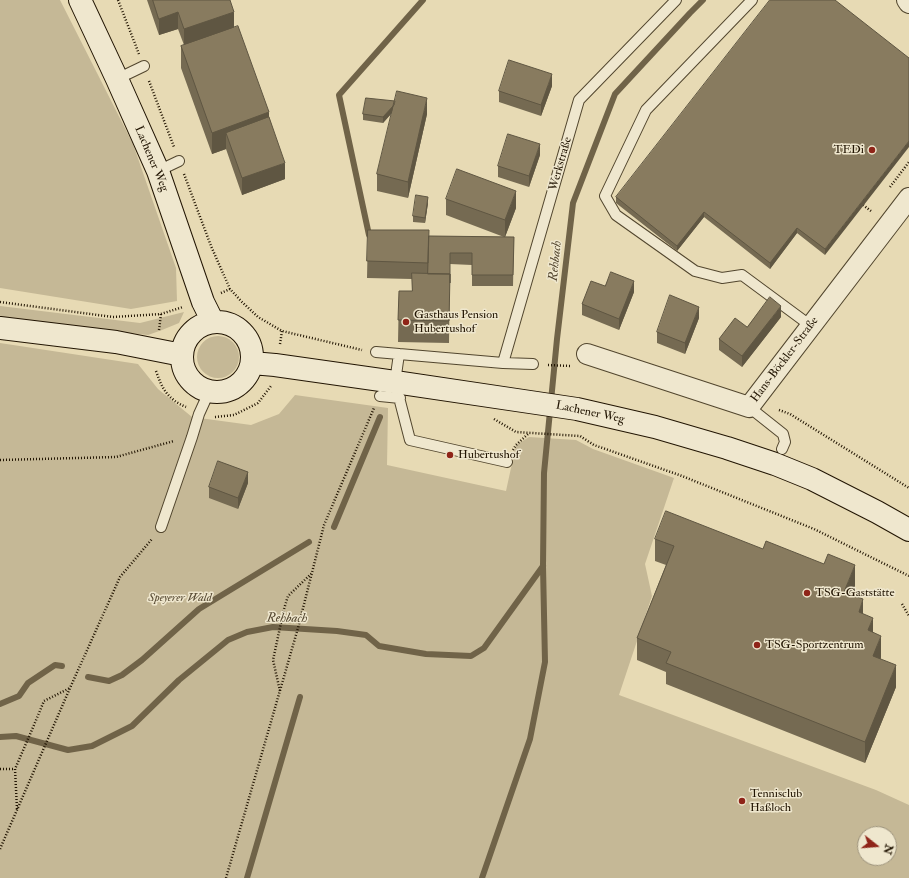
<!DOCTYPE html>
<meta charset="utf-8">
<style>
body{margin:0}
#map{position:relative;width:909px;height:878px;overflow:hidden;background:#e7dab4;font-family:"IM FELL Double Pica",serif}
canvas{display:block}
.north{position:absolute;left:857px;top:826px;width:40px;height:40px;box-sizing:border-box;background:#efe7ce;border:1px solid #9d937c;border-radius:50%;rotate:107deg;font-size:11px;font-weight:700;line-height:16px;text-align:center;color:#211402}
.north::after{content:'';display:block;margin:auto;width:14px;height:18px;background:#8f2418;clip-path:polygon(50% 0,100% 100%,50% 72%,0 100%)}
</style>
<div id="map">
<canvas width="909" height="878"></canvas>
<div class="north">N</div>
</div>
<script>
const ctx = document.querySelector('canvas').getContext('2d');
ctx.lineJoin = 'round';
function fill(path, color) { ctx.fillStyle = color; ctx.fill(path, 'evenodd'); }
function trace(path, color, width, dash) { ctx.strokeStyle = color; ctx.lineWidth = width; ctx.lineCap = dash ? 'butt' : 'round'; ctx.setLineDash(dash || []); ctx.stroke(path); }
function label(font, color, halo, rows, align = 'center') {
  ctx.font = font + ' "IM FELL Double Pica",serif'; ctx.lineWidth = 3; ctx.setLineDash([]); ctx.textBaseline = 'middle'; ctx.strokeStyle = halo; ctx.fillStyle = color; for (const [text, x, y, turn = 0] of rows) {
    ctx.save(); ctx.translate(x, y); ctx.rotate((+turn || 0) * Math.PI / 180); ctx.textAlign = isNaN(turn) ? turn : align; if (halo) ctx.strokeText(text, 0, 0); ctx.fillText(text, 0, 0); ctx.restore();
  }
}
fill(new Path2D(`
 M0 0H60L133 144 176 268 177 301 131 309 0 288Z
 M0 306 140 323 184 312 179 323 162 330 148 335 0 320Z
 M197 357a21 21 0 1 1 42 0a21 21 0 1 1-42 0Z
 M0 343 138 364 158 389 192 417 251 425 279 414 295 395 388 408 387 465 506 491 516 445 529 437 576 440 593 449 674 478 645 564 652 596 619 695 876 790 909 805V878H0ZM865 834H889V858H865Z`), '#c5b896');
trace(new Path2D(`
 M369 235 339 95 423 0
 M334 527 380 417
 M88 677 109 681 122 675 142 660 199 609 309 542
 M0 704 19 696 28 683 55 665 62 666
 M0 737 16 736 68 750 92 746 132 726 179 680 228 640 247 632 273 627 337 631 366 635 379 646 426 654 471 656 484 648 543 566
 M247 878 300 697
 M482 878 530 739 545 662 543 566 544 473 557 339 573 203 615 94 690 13 703 0`), '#706348', 6);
const lane = new Path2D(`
 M752 0 646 110 605 196 616 215 695 271 722 278 742 275 811 326
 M117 79 144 66
 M158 171 179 161
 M376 352 503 363 533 364
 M399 354 395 382 410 440 507 462
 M503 363 579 100 676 0
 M380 396 400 398
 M749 407 783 434 785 442 782 449
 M161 527 192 437 199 414 209 392`);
const street = new Path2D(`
 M907 0 909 3
 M587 354 749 407 909 198`);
const secondary = new Path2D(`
 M80 0 117 79 158 171 203 302 213 322
 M182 357a35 35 0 1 1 70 0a35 35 0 1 1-70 0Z
 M0 328 116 342 182 355
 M252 363 275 365 395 382 577 409 655 427 727 448 775 464 812 479 877 512 909 530`);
trace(lane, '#52462e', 12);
trace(street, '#52462e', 22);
trace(secondary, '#211402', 24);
trace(new Path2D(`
 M118 0 139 54
 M149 81 174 147
 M184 174 211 246 230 289 241 301 258 317 282 331 362 350
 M890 187 909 162
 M863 205 871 211
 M221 293 230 289
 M0 302 113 317 161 314 183 307
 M159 330 161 314
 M280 344 282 331
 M548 365 571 366
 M156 371C162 388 167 399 186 407
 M779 410 790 414 909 488
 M215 417 234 415 258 403 271 386
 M494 419 516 432 580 436 594 445 682 476 814 529 909 576
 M513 450 516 445 529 433
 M0 460 116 457 174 441
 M902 604 909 616
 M280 691 273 660 284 609 288 596 312 573
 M0 769H15
 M17 809 15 769 34 725 44 701 70 688
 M0 849 70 688 120 577 152 539
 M226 878 298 628 324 525 374 408`), '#211402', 2.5, [1, 2]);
trace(lane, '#efe7ce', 10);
trace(street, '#efe7ce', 20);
trace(secondary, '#efe7ce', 22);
fill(new Path2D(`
 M147 0H230L234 27 269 117 285 179 242 195 226 149 212 154 181 68V46L196 41 184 45 178 29 159 35Z
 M835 0 825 255 797 233 770 269 704 217 677 251 616 203V197Z
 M552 86 541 116 499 102V91Z
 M366 98 427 114 408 198 377 191V174L392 113 383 123 363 120V114Z
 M540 155 529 187 498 177V166Z
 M446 199 516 208 505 237H514L513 286H472V265L450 264 449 343 398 342 399 291H412V279L367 278 368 230 429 236 504 237 446 215Z
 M428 203 425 223 413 222V216Z
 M605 286 634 292 619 330 582 315V304Z
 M781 317 742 367 719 350V339L747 327Z
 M699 318 685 354 657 343V332Z
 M248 483 238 509 209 498V487Z
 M655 539 855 586 852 595 863 614 873 632 881 657V659L896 687 865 763 666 684V672L637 660V638L666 565 655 561Z`), '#756a52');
fill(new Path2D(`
 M178 12V29L159 35V19Z
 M234 12V29L184 45V29Z
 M552 74V86L541 116V105Z
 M427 98V114L408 198V182Z
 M397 101V107L383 123V117Z
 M269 112V134L226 133V149L212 154V133Z
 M909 141V147L825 255V249Z
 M540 144V155L529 187V176Z
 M285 163V179L242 195V178Z
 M516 191V208L505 237V220Z
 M428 197V203L425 223V218Z
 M704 212V217L677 251V246Z
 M797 228V233L770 269V263Z
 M634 281V292L619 330V319Z
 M781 306V317L742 367V356Z
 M699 307V318L685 354V343Z
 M248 472V483L238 509V498Z
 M855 565V586L844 613V592Z
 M863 599V621L859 612Z
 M873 618V639L868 630Z
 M881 636V657L873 678V656Z
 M896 665V687L865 763V742Z`), '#5f5642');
const building = new Path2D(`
 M153 0H230L234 12 184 29 178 12 159 19Z
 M770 0H835L909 58V141L825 249 797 228 770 263 704 212 677 246 616 197Z
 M238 26 269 112 212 133 181 46Z
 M509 60 552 74 541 105 499 91Z
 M397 91 427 98 408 182 377 174Z
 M366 98 395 101 394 105 383 117 363 114Z
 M269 117 285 163 242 178 226 133Z
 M508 134 540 144 529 176 498 166Z
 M457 169 516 191 505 220 446 199Z
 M416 195 428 197 425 218 413 216Z
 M368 230H429L428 263 367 261Z
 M429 236 514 237 513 275H472V253H450V283V274H428Z
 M611 272 634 281 619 319 582 304 591 281 605 286Z
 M412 273 450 274 449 321 398 320 399 291H412Z
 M670 295 699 307 685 343 657 332Z
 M770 297 781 306 742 356 719 339 735 318 747 327Z
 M218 461 248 472 238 498 209 487Z
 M666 511 763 549 766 541 824 564 828 554 855 565 844 592 863 599 859 612 873 618 868 630 881 636 873 656 896 665 865 742 666 663 671 652 637 638 674 546 655 539Z`);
fill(building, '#887b5f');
trace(building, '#5f5642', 1);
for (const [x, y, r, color] of [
 [872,150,4,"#8f2418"],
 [406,322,4,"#8f2418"],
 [450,455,4,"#8f2418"],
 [807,593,4,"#8f2418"],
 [757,645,4,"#8f2418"],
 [742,801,4,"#8f2418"]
]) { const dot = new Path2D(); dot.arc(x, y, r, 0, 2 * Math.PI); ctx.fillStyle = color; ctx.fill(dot); trace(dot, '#efe7ce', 1.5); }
label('12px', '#211402', '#efe7ce', [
 ["TEDi",864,150,"right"],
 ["Gasthaus Pension",414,315],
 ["Hubertushof",414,329],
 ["Hubertushof",458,455],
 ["TSG-Gaststätte",815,593],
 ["TSG-Sportzentrum",765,645],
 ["Tennisclub",750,794],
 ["Haßloch",750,808]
], 'left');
label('12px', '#211402', '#efe7ce', [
 ["Lachener Weg",151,159,67],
 ["Werkstraße",561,164,-74],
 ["Hans-Böckler-Straße",785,360,-53],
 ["Lachener Weg",590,413,12]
]);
label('italic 12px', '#5a4d36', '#efe7ce', [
 ["Speyerer Wald",180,598]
]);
label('italic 13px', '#554831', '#efe7ce', [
 ["Rehbach",556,261,-84],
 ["Rehbach",287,619,1]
]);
</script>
